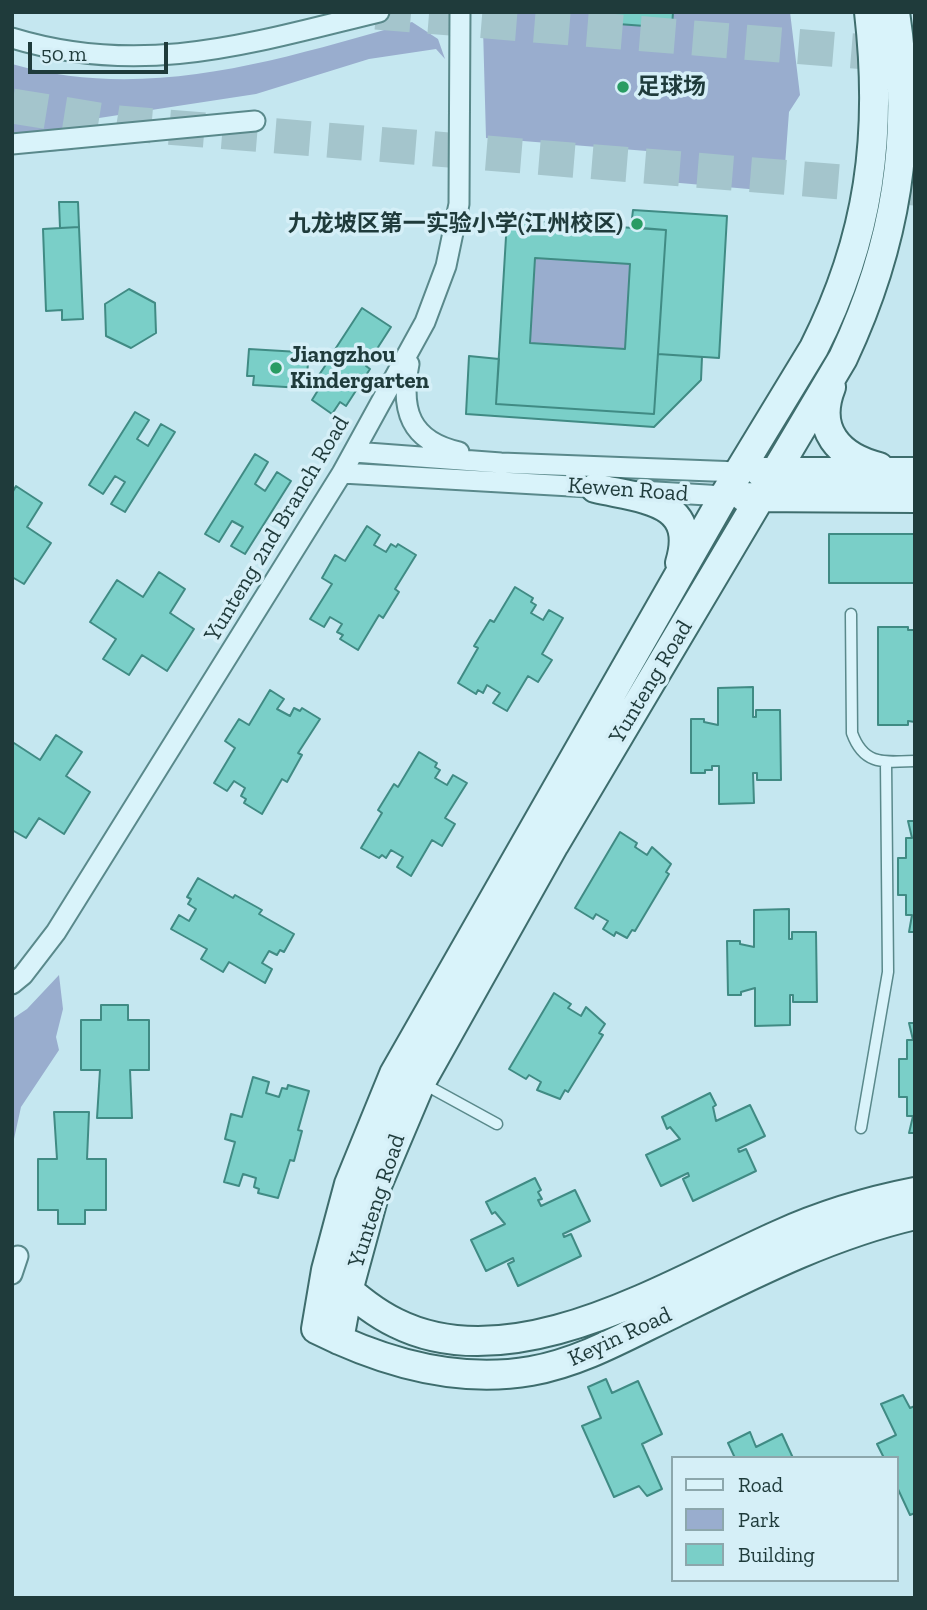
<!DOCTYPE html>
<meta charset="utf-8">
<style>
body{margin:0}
#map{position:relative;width:927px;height:1610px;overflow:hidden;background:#c5e7f0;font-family:"Zilla Slab",serif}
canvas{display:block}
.frame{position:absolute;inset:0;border:14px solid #1f3b3b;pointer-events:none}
.legend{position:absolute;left:671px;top:1456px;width:228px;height:126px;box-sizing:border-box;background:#d5eff7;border:2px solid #8ca7ac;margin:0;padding:9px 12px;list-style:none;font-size:21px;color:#1f3b3b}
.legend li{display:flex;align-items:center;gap:14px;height:35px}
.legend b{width:35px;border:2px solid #8ca7ac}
.scale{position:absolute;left:28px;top:42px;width:140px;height:32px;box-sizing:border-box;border:4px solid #1f3b3b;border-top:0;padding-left:9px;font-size:21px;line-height:24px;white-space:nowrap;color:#1f3b3b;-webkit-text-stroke:5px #d5eff7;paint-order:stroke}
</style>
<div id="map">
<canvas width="927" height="1610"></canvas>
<div class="frame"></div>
<ul class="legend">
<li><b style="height:9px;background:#d9f3fa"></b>Road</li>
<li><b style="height:19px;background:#99adce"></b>Park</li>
<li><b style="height:19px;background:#7acfc8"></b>Building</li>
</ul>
<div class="scale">50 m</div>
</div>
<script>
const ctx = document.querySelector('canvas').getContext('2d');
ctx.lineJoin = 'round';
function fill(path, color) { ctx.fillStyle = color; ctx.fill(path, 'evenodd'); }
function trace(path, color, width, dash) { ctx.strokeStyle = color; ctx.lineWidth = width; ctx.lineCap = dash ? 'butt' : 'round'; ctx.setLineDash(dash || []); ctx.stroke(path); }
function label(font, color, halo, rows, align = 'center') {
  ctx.font = font + ' "Zilla Slab","Noto Sans SC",serif'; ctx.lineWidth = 7; ctx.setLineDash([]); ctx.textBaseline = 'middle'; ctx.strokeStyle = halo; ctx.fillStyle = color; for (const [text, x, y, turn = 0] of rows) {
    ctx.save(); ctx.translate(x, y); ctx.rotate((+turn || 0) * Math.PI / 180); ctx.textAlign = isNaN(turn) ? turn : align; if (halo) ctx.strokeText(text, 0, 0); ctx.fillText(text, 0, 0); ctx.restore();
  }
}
fill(new Path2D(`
 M493 12H592L591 21 673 12H790L800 95 789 112 783 192 657 181 659 152 486 138 483 28Z
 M412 22 438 39 445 59 436 49 369 59 256 94 73 122V150L12 154V64C148 103 281 59 412 22Z
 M535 258 630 264 625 349 530 343Z
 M59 975 63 1009 56 1037 59 1050 21 1107 12 1148V1019L27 1009Z`), '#99adce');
const building = new Path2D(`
 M592 12H673L672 28 591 22Z
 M59 202H78L79 227 60 228Z
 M633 210 727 216 719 358 658 354 666 230 631 227Z
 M507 220 666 230 654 414 496 404ZM535 258 630 264 625 349 530 343Z
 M79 227 83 319 62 320V310L46 311 43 229Z
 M129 289 155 303 156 333 131 348 106 336 105 304Z
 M362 308 391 327 366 366 370 369 346 406 340 402 332 414 312 400 320 387 316 384 303 383 302 388 253 385 254 376H247L249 349 332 354ZM308 362 327 363 317 378 307 377Z
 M658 354 702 357 701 380 654 427 466 414 469 356 499 359 496 404 654 414Z
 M135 412 149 420 137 439 148 446 161 424 175 432 125 512 111 504 125 482 115 476 103 494 89 485Z
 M255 454 268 462 255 484 265 491 277 472 291 481 245 554 231 546 243 527 232 521 219 542 205 534Z
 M16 486 42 503 27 527 51 543 24 584 12 577V493Z
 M367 526 380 535 374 545 386 552 391 544 396 547 398 544 416 555 395 589 399 592 383 618 379 615 358 650 340 639 343 635 337 632 342 624 330 617 324 627 310 619 332 584 322 578 335 555 345 561Z
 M829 534H915V583H829Z
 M159 572 185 589 170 613 194 629 167 671 142 655 129 675 103 659 116 639 90 622 117 580 143 597Z
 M515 587 533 598 531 602 536 605 531 613 543 620 549 610 563 618 542 654 552 660 538 682 528 676 507 711 493 703 500 693 487 685 483 693 478 690 476 694 458 683 478 648 474 646 490 620 494 622Z
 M878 627H908V630H915V722L908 721V725H878Z
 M753 687V717H756V710H780L781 780H757V773H753L754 803 719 804V766H712V770H705V773H691V719H704V722L718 725V688Z
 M270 690 284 699 277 709 290 716 294 708 300 711 302 708 320 719 298 753 302 755 287 782 282 779 262 814 244 803 246 799 241 796 245 788 234 781 227 791 214 783 235 748 225 741 239 719 249 725Z
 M56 735 82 752 66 776 90 792 64 834 39 818 26 838 12 830V745L14 743 40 760Z
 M419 752 437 763 435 767 440 770 435 778 447 785 453 775 467 783 445 818 455 824 442 846 432 840 411 876 397 867 403 857 391 850 386 858 382 855 379 858 361 848 382 813 378 810 394 784 398 787Z
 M908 821H915V932H909L912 915H906V895H898V858H906V838H912Z
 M620 832 637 843 635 847 647 855 652 847 671 864 666 872 669 874 635 931 632 930 627 938 616 932 614 936 603 929 608 921 596 914 593 919 575 908Z
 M198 878 233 898 235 895 262 910 259 914 294 934 284 952 280 950 277 955 269 951 262 963 272 969 265 983 229 962 223 972 201 959 207 949 171 929 179 915 189 921 196 909 188 904 191 899 187 897Z
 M789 909V939H792V932H816L817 1002H793V995H790V1025L755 1026V988L741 992V995H728L727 941H740V944L754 947V910Z
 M554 993 571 1004 568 1008 581 1016 586 1007 605 1024 599 1033 603 1035 568 1092 565 1090 560 1099 537 1090 541 1082 529 1075 526 1079 509 1069Z
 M101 1005H128V1020H149V1070H130L132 1118H97L100 1070H81V1020H101Z
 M909 1023H915V1133H909L913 1116H907V1097H899V1059H907V1040H913Z
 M253 1077 269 1082 266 1093 279 1097 282 1088 287 1089 288 1085 309 1091 298 1130 302 1131 294 1161 290 1160 278 1198 258 1193 259 1189 254 1187 256 1178 243 1174 239 1186 224 1182 235 1142 225 1139 231 1114 242 1117Z
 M710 1093 716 1105 713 1107 716 1121 750 1105 765 1136 738 1149 739 1152 746 1149 756 1171 693 1201 683 1179 689 1176 688 1173 661 1186 646 1155 680 1139 670 1127 667 1129 662 1117Z
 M54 1112H89L87 1159H106V1210H85V1224H58V1210H38V1159H57Z
 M535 1178 541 1190 538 1192 542 1199 538 1200 541 1206 575 1190 590 1221 563 1234 564 1237 571 1234 581 1256 518 1286 508 1264 514 1261 513 1258 486 1271 471 1240 505 1224 495 1212 492 1214 486 1202Z
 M606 1379 612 1393 638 1381 662 1434 642 1444 662 1489 647 1496 639 1486 614 1497 582 1426 601 1418 588 1387Z
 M903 1395 910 1408 915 1406V1513L910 1515 897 1487V1458H884L877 1444 896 1435 881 1404Z
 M750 1432 756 1447 782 1434 793 1458H735L728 1443Z`);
fill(building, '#7acfc8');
trace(building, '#408b84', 2);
trace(new Path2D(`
 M376 12 915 56
 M12 106 118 123 915 188`), '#a4c5cc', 35, [35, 18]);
const lane = new Path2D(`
 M851 614 852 733C864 766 884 762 915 761
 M424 1084 497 1124
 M861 1128 888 972 886 762`);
const street = new Path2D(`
 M12 38C143 78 251 43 379 12
 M12 144 255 121
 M409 364C400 410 410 441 459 452
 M354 452 501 463 739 472
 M342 473 606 488
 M640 491 724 496
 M12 984 23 975 56 932 342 473 425 322 446 266 459 204 460 12
 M12 1274 18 1256`);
const secondary = new Path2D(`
 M869 12C883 135 870 237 814 348L724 496 394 1074 349 1184 326 1270 316 1329C382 1362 456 1384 531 1371 582 1362 628 1335 674 1313 753 1274 829 1235 915 1215
 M831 387C814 430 839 457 879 467
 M760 472H915
 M595 488C641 499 699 499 680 563
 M744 497 915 498
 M336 1279C354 1296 373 1312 396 1323 514 1382 670 1283 778 1235 820 1216 869 1201 915 1192
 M339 1340 348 1291 376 1188 421 1082 554 845 843 358C896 245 914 136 895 12`);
trace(lane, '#5a898b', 13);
trace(street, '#5a898b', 23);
trace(secondary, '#3e6d6d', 32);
trace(lane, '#d9f3fa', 10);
trace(street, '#d9f3fa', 19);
trace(secondary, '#d9f3fa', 28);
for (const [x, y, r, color] of [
 [623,87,7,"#299c63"],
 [637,224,7,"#299c63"],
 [276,368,7,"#299c63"]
]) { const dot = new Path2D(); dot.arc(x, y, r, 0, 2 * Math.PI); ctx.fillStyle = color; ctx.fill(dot); trace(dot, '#d5eff7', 2.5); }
label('bold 23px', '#1f3b3b', '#d5eff7', [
 ["足球场",637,87],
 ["九龙坡区第一实验小学(江州校区)",623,224,"right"],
 ["Jiangzhou",290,355],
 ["Kindergarten",290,381]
], 'left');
label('23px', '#1f3b3b', '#d5eff7', [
 ["Kewen Road",628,490,4],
 ["Yunteng 2nd Branch Road",277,529,-59],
 ["Yunteng Road",651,682,-59],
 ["Yunteng Road",377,1201,-72],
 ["Keyin Road",620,1337,-25]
]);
</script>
